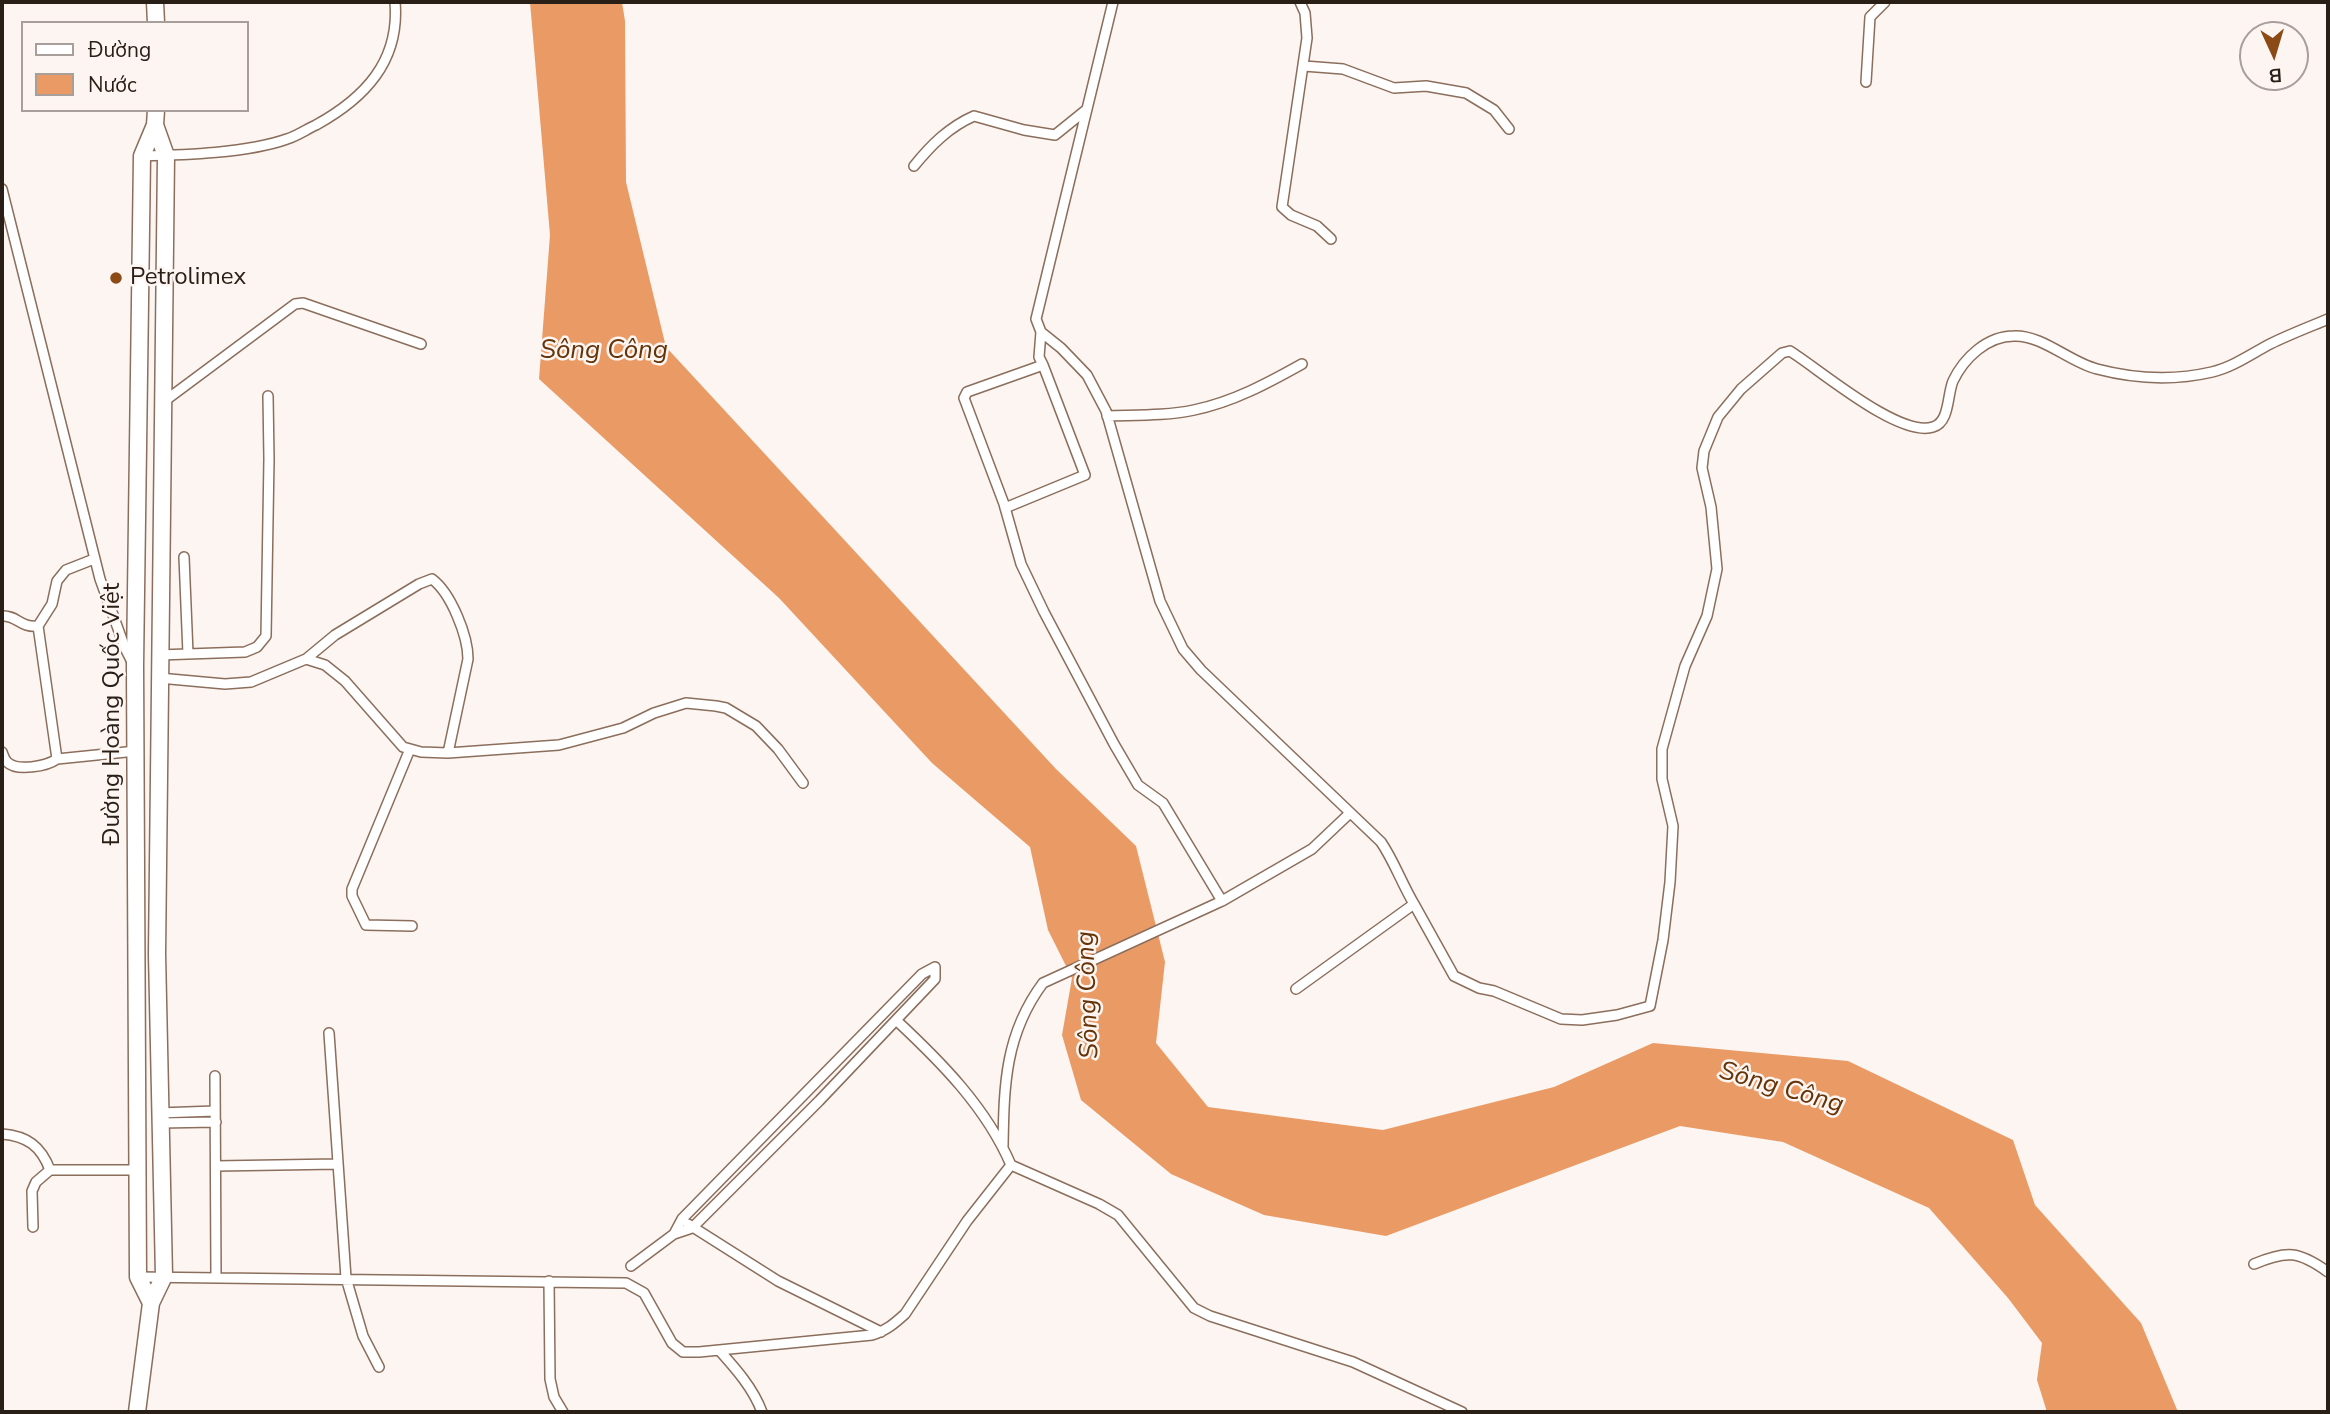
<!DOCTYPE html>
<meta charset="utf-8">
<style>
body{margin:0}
#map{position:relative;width:2330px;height:1414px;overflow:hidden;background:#fcf5f1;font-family:"Nunito Sans",sans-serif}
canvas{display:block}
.frame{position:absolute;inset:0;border:4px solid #2a1f17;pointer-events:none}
.legend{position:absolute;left:21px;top:21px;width:228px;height:91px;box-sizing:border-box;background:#fcf5f1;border:2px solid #a89f9a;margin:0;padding:9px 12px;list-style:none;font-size:21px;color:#2a1f17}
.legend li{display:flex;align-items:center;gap:14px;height:35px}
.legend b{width:35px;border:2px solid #a89f9a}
.north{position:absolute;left:2239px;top:21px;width:70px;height:70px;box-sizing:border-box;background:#fcf5f1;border:2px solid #a89f9a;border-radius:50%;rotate:176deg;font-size:19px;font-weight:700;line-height:28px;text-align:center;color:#2a1f17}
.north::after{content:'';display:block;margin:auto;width:24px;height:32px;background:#8c4b16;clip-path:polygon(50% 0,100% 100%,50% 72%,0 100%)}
</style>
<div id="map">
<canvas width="2330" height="1414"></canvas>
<div class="frame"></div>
<ul class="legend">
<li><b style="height:9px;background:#fff"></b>Đường</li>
<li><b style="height:19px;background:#ea9b65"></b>Nước</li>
</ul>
<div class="north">B</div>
</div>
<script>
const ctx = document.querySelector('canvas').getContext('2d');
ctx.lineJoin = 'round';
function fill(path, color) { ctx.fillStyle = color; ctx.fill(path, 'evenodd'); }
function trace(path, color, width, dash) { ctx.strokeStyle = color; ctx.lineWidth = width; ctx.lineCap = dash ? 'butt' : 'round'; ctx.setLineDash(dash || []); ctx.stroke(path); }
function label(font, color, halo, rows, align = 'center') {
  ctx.font = font + ' "Nunito Sans",sans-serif'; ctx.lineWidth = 5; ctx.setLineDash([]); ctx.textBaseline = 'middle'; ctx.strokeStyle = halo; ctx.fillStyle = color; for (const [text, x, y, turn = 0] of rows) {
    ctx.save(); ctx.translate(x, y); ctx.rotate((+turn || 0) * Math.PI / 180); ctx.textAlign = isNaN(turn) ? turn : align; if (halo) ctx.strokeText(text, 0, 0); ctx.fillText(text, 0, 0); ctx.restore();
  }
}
fill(new Path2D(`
 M530 2H622L625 21 626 182 666 347 1056 769 1136 846 1165 962 1156 1043 1208 1107 1383 1130 1554 1087 1653 1043 1848 1061 2013 1140 2035 1205 2141 1323 2178 1412H2047L2037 1380 2042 1343 2008 1298 1929 1208 1783 1142 1680 1126 1386 1236 1264 1215 1171 1174 1081 1100 1062 1035 1072 978 1048 930 1030 847 932 763 779 598 539 379 550 235Z`), '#ea9b65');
const minor = new Path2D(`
 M1113 2 1036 319 1041 332 1061 348 1087 375 1106 411 1160 601 1183 649 1201 670 1381 842C1394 861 1402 884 1414 904L1296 989
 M1300 2 1305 13 1307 38 1282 207 1291 215 1317 226 1331 239
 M1304 66 1343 69 1394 88 1426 86 1466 93 1494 110 1509 129
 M1866 82 1870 17 1885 2
 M142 156C184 155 248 153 287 139 297 136 307 129 316 125 365 98 400 61 395 2
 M914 166C931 145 949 127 974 116L1024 130 1055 135 1086 110
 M2 189 100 579 125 648 132 662
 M1041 332 1039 357 1043 365 967 392 964 398 1004 504 1021 564 1044 612 1114 744 1138 785 1163 803 1222 901 1312 849 1350 813
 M162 403 295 304 303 303 421 344
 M1107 416C1136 415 1166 416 1194 410 1233 402 1268 383 1302 364
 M1005 508 1085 475 1043 365
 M184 557 188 654
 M2 616C17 615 20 628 38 626
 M159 655 245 652 257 647 266 636 269 459 268 396
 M306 659 335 635 419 584 432 579C451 593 468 636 468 659L448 753
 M159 678 225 684 251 682 306 659 325 665 345 681 403 747 421 752 448 753 559 745 623 728 654 713 686 703 716 706 726 708 756 726 778 749 803 783
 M410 749 352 889V896L366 925 412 926
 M2 752C3 755 5 760 7 762 17 772 47 766 57 759L38 626 52 604 57 581 66 570 94 559
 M57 759 136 751
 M1414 904 1454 976 1479 988 1494 991 1561 1019 1582 1020 1617 1015 1650 1006 1663 940 1670 882 1673 826 1662 779V749L1685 666 1707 616 1717 569 1711 507 1702 468 1704 451 1718 417 1741 389 1782 353 1790 351C1819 369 1899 438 1933 427 1950 422 1947 395 1953 381 1964 358 1987 336 2014 336 2043 335 2069 362 2097 369 2135 379 2173 381 2212 372 2233 367 2251 354 2270 344 2288 335 2309 327 2328 319
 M935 967V979L819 1101 692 1228 674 1234 682 1219 922 974Z
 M896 1020C941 1062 986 1107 1011 1165
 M329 1033 346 1278 363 1336 379 1367
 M215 1076 216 1277
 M159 1113 215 1111
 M160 1123 216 1122
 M2 1134C27 1136 41 1146 50 1170
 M1003 1146C1004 1085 1005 1034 1043 983L1222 901
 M216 1166 338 1164
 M688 1224 778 1281 881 1332
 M33 1227 32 1191 36 1182 50 1170H138
 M2254 1264C2287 1250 2299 1251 2328 1272
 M631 1266 674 1234
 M138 1277 626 1283 644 1293 672 1343 683 1352H699L872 1335C886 1331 895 1323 905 1314L967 1221 1011 1165 1099 1204 1118 1215 1194 1308 1210 1316 1353 1362 1462 1412
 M549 1281 550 1379 554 1397 563 1412
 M719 1350C736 1369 753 1388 762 1412`);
const trunk = new Path2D(`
 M155 2 156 23
 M151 1303 138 1277 135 665 142 156 155 125
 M137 1412 151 1303 164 1276 157 954 166 156 155 125 156 110`);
trace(minor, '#8b6e5c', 12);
trace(trunk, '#8b6e5c', 19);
trace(minor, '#fff', 9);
trace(trunk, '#fff', 16);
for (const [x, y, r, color] of [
 [116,278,7,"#8c4b16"]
]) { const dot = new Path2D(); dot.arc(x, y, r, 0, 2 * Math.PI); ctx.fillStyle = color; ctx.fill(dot); trace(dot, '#fcf5f1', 2.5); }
label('24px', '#2a1f17', '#fcf5f1', [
 ["Petrolimex",130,278]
], 'left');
label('24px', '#2a1f17', '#fcf5f1', [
 ["Đường Hoàng Quốc Việt",113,714,-90]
]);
label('italic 26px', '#653308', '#fcf5f1', [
 ["Sông Công",604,352],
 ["Sông Công",1089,995,-92],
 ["Sông Công",1781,1089,16]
]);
</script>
